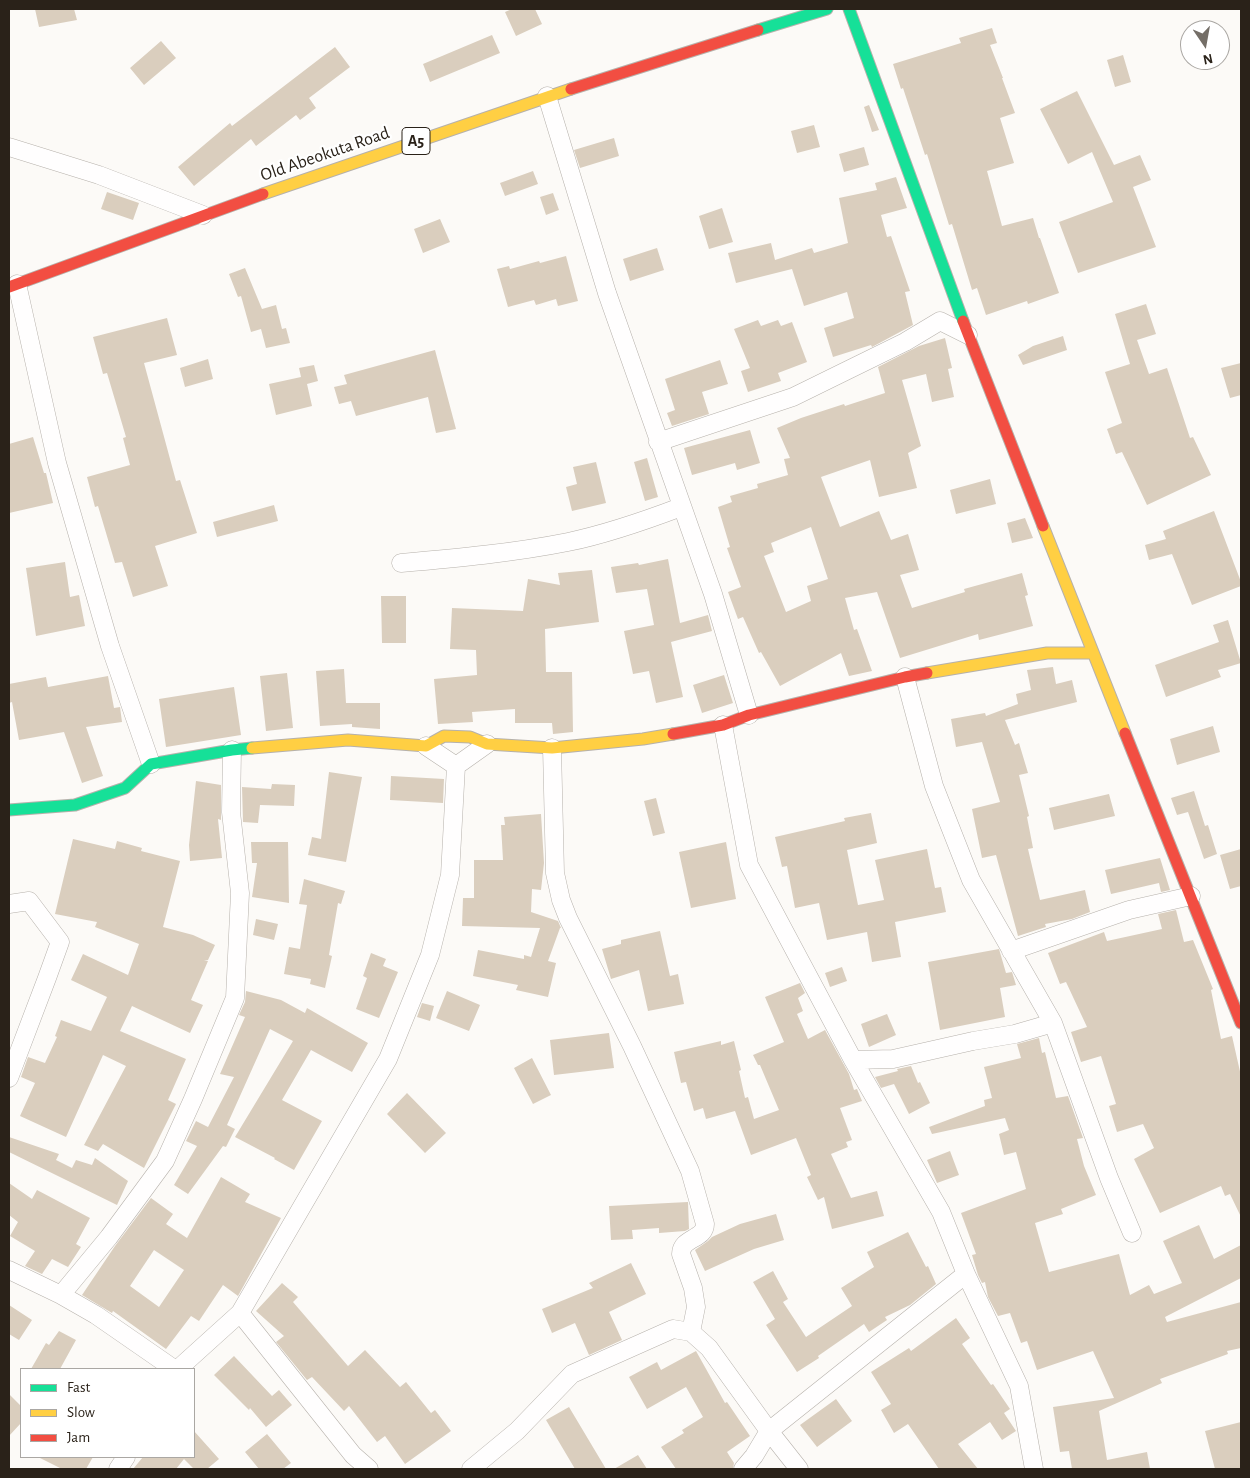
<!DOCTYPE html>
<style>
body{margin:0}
#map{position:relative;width:1250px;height:1478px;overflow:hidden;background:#fcfaf7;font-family:"Alegreya Sans",sans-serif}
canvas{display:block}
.frame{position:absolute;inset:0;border:10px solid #2a2219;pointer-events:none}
.legend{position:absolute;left:20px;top:1368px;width:175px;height:90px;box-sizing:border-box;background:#fff;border:1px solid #aaa7a3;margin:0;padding:6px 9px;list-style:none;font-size:15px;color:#2a2219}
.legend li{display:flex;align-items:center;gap:10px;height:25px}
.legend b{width:25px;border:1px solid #aaa7a3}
.north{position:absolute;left:1180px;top:20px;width:50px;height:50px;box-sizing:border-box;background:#fff;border:1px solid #aaa7a3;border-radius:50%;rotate:168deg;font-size:14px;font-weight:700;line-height:20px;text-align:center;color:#2a2219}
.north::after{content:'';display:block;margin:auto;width:18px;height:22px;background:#746e67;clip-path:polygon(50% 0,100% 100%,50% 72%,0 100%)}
</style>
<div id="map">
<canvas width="1250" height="1478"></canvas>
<div class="frame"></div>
<ul class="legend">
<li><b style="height:6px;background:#16e098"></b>Fast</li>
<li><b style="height:6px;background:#ffcf43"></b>Slow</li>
<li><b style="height:6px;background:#f24e42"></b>Jam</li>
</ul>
<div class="north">N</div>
</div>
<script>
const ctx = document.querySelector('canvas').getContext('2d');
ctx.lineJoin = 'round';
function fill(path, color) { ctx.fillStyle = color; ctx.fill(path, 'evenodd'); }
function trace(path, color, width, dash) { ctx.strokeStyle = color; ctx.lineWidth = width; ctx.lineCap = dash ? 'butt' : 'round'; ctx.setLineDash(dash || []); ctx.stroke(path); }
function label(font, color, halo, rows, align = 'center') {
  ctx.font = font + ' "Alegreya Sans",sans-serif'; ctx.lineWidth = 4.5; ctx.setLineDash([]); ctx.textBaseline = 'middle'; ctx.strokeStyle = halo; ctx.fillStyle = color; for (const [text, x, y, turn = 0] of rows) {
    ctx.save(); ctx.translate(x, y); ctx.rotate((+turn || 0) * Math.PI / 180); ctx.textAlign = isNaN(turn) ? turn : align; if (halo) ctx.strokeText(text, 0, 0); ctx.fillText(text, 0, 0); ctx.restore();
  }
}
fill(new Path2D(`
 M35 9H74L77 20 39 27Z
 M512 9H535L542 24 516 36 505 12Z
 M992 28 997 43 990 45 1003 78H1002L1015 113 1000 118 1014 163 987 171 1002 226 1033 218 1039 238H1040L1059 293 1028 304 1027 301 986 315 977 288 972 290 952 224 949 225 927 154 925 155 903 88 901 89 893 64 961 43 959 38Z
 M492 35 500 53 430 82 423 64Z
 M161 41 176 58 144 85 130 68Z
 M335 47 350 67 309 98 316 108 300 120 296 115 256 146 251 139 194 186 178 167 230 123 232 126Z
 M1123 55 1131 82 1115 87 1107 60Z
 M1077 91 1114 165 1140 155 1151 180 1133 187 1156 247 1078 273 1059 222 1113 202 1092 152 1068 164 1040 109Z
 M869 105 879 130 872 132 864 107Z
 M814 125 820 147 797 153 791 131Z
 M614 138 619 156 580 168 574 150Z
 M864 147 869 165 844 172 839 154Z
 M533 171 538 184 505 196 500 183Z
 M896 177 907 208 881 215 887 237 891 236 910 291 905 292 913 325 872 347 871 345 833 357 824 328 854 318 847 292 804 306 792 269 736 283 728 253 771 243 775 260 812 248 814 253 848 243 839 198 877 190 875 183Z
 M107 192 139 203 133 220 101 209Z
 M553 193 559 210 546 215 540 197Z
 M722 208 733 242 709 249 699 216Z
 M440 219 450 242 423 253 414 229Z
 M657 248 664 270 630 281 623 259Z
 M566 256 578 301 558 306 556 299 536 305 534 300 508 307 497 269 509 266 510 269 539 261 540 263Z
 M245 268 262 309 276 305 282 329 286 328 290 343 266 348 261 329 251 332 241 296 238 297 229 274Z
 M1146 304 1156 334 1137 340 1149 374 1167 368 1190 438 1193 437 1211 475 1147 505 1122 452 1116 454 1107 429 1122 423 1105 372 1130 364 1115 314Z
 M167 318 177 355 144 363 176 481 180 480 197 533 155 546 168 586 133 597 122 562 115 563 98 506 95 507 87 477 130 465 123 438 126 437 107 373 103 374 93 337Z
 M758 320 761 326 778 320 781 326 792 322 807 362 778 373 781 381 748 392 741 371 750 368 734 329Z
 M1063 336 1067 350 1023 365 1018 355 1033 346Z
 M945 338 952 368 948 369 954 397 932 402 926 374 902 380 921 446 908 453 917 488 879 497 870 460 821 477 840 527 879 511 891 540 908 534 919 570 900 575 912 608 965 592 964 589 1022 573 1028 595 1025 596 1033 626 979 640 978 634 900 658 877 592 845 598 854 630 857 629 872 671 849 676 841 653 780 686 761 652 759 653 743 617 738 619 728 592 741 587 727 548 730 547 718 507 732 502 730 496 758 488 757 484 788 475 784 459 790 458 777 428 801 418 844 404 845 406 885 393 878 367 919 346ZM811 527 828 579 807 586 811 601 786 612 764 556 774 552 771 543Z
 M435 350 456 429 436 433 428 397 356 416 351 401 339 404 334 387 347 384 344 375Z
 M208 359 213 379 185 387 180 368Z
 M720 360 728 384 702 392 709 414 672 426 667 413 675 410 665 379Z
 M1241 363V395L1230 398 1221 368Z
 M314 365 318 381 307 384 312 406 276 415 269 384 301 377 299 368Z
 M750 430 760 463 737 470 735 463 692 475 684 448Z
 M33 437 44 473H46L53 503 9 513V444Z
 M647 458 658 497 645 501 634 462Z
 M596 462 606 503 572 511 566 487 577 484 573 467Z
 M990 479 996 504 956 514 950 490Z
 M274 505 278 521 217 537 213 522Z
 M1214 511 1241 582V586L1192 605 1172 554 1149 560 1145 545 1166 539 1163 531Z
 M1025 518 1033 538 1012 543 1007 523Z
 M668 559 680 623 708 615 712 631 671 642 683 697 656 703 649 671 633 674 624 631 654 625 647 589 616 593 611 567 638 563 639 565Z
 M65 562 70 597 79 595 85 626 36 636 26 568Z
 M592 570 599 622 545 629 546 672H572L573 732 553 734 552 723H515V709L472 712 473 722 438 724 434 679 477 675 476 650 450 649 452 608 523 611 528 579 560 585 558 573Z
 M381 596H406V643H382Z
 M1228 620 1241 663 1218 670 1221 677 1166 697 1155 665 1219 642 1213 625Z
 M1053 667 1056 684 1072 680 1077 702 1005 720 1015 745 1019 743 1028 773 1019 775 1029 816 1027 817 1033 848 1028 849 1040 900 1085 890 1090 912 1072 919 1045 924 1046 927 1018 936 996 855 982 858 972 809 1000 802 982 742 956 747 951 719 985 713 986 716 1018 704 1016 694 1031 690 1027 670Z
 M344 669 346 703H380V729L352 727V724L320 726 316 671Z
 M287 673 293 728 266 731 260 676Z
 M724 675 733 703 702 713 693 685Z
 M108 676 114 708 120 707 122 722 86 727 103 776 82 783 64 732 19 740 12 702 9 703V684L46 677 48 687Z
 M234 687 241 735 166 747 159 699Z
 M1213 726 1220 752 1177 765 1170 739Z
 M329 772 362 777 346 862 308 855 312 837 321 839Z
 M391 776 444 779 443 803 390 800Z
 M196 781 221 785V820L218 819 222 858 190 861 189 845Z
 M272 784 295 785 294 806 260 805 258 823 243 822 242 787 271 789Z
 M1194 791 1205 826 1208 825 1217 854 1204 859 1188 812 1177 815 1171 798Z
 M1109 794 1115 816 1054 830 1049 808Z
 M656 798 665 833 653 836 644 801Z
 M871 813 877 843 847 850 858 905 884 900 875 860 927 849 935 888 941 887 946 912 895 922 901 957 872 962 867 932 827 940 819 903 795 908 787 866 782 867 775 837 845 821 844 818Z
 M541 814 544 863 541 890 532 889 531 912 558 921 561 928H560L548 961 556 963 548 997 516 990 518 985 473 976 478 950 524 959V955L531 957 540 928 462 926 463 898H474V860H503L501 825H505L504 817Z
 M73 839 115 849 117 841 142 848 141 851 180 861 163 927 193 935 215 945 208 960H204L208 961 191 1000 203 1005 190 1033 132 1006 120 1031 186 1059 168 1100 176 1104 144 1168 103 1144 98 1151 84 1145 126 1066 103 1055 66 1137 20 1116 35 1083 21 1077 28 1057 45 1063 57 1037 55 1036 61 1020 91 1031 107 997 71 980 83 954 128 975 139 944 95 927 97 922 55 914Z
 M251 842H288L289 903 252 897 257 863H252Z
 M726 842 736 899 691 908 679 852Z
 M1241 849V886L1230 889 1220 855Z
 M1160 858 1170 890 1161 892 1159 883 1111 894 1105 870Z
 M304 879 345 891 341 904 338 903 329 955 332 956 325 988 310 984 311 979 284 974 289 947 300 949 307 905 299 904Z
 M1176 910 1184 942 1193 940 1213 989 1211 990 1221 1039 1232 1036 1241 1076V1217L1230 1194 1225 1196 1221 1186 1160 1213 1134 1159 1154 1148 1143 1124 1117 1132 1109 1106 1116 1104 1101 1056 1081 1062 1071 1032 1087 1027 1066 982 1060 984 1048 953 1104 932 1107 941 1162 929 1158 914Z
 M256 919 278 924 274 940 253 935Z
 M660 931 670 976 678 974 684 1004 648 1011 639 970 611 979 602 949 621 944V940Z
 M999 949 1006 973 1012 972 1016 985 1000 988 1005 1017 940 1030 928 962Z
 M371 953 386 959 383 966 398 972 379 1018 356 1009 367 978 363 976Z
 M842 967 847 981 830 987 825 973Z
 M800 983 805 993 798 998 803 1011 797 1014 808 1039 825 1030 849 1074 854 1090 857 1089 862 1101 840 1108 852 1140 846 1142 848 1147 831 1154 851 1198 877 1191 884 1216 832 1229 824 1197 818 1200 807 1177 811 1175 796 1138 751 1155 735 1111 706 1119 703 1108 694 1111 686 1082 681 1083 674 1052 721 1041V1045L734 1041 741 1070 739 1071 745 1098 748 1097 754 1119 779 1110 760 1065H758L753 1055 784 1042 765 997Z
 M246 991 281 1000 305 1013 307 1008 368 1043 352 1072 311 1050 282 1100 322 1121 294 1170 274 1159 275 1158 235 1137 293 1041 270 1029 227 1125 235 1129 226 1147 223 1146 188 1194 174 1185 197 1146 186 1141 196 1121 208 1127 234 1077 220 1074 245 1017 239 1015 245 1002Z
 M447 991 480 1005 469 1031 436 1018Z
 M422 1003 434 1006 430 1021 417 1017Z
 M887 1014 896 1035 869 1047 861 1024Z
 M609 1033 614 1068 554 1075 550 1040Z
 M1039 1038 1042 1053 1045 1052 1056 1098 1068 1096 1083 1138 1077 1139 1084 1166 1096 1195 1061 1209 1063 1214 1035 1223 1049 1272 1119 1254 1130 1295 1149 1285 1154 1294 1182 1283 1163 1241 1199 1225 1214 1259 1241 1245V1278L1165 1317 1167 1322 1241 1302V1348L1227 1351 1228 1354 1160 1379 1162 1383 1099 1411 1107 1460 1147 1452 1150 1469H1072L1069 1451 1060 1452 1053 1407 1114 1398 1093 1351 1037 1370 1027 1341 1021 1343 1010 1313 998 1316 988 1297 985 1282 982 1283 978 1275 972 1255 976 1254 961 1213 1026 1189 1016 1152 1004 1155 999 1134 1009 1130 1005 1118 932 1134 929 1127 985 1106 984 1100 992 1098 984 1067 1021 1058 1017 1044Z
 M532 1058 551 1095 533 1104 514 1068Z
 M911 1066 918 1083 920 1082 930 1103 909 1114 894 1084 881 1088 875 1077 898 1071 897 1069Z
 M407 1093 446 1133 425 1153 387 1114Z
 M9 1137 59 1154 56 1160 72 1168 76 1160 92 1165 95 1158 128 1181 117 1205 9 1152Z
 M950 1151 959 1175 937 1183 927 1160Z
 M221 1177 250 1194 245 1202 281 1218 238 1296 223 1285 199 1321 191 1316 166 1349 113 1311 112 1313 82 1295 115 1246 151 1198 173 1214 166 1224 187 1238ZM154 1250 184 1270 159 1307 130 1286Z
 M9 1183 32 1199 37 1190 90 1218 76 1244 81 1247 68 1267 52 1259 42 1274 25 1266 35 1251 10 1236 18 1222 9 1215Z
 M688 1202 689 1229 685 1231 659 1233V1228L632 1230 633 1239 611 1240 609 1206Z
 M776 1214 784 1240 754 1249 705 1271 695 1250 708 1241 712 1237 740 1224Z
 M908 1232 926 1267 928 1266 936 1284 910 1305 885 1317 887 1320 869 1332 864 1324 818 1356 819 1358 797 1372 766 1325 775 1319 753 1282 773 1271 788 1299 783 1302 806 1337 852 1306 841 1288 874 1267 867 1252Z
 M631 1263 646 1294 609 1312 622 1340 589 1355 575 1323 552 1333 542 1309 593 1288 589 1283Z
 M282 1283 298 1297 293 1302 348 1366 365 1350 400 1387 406 1382 431 1413 435 1410 451 1431 405 1464 385 1436 377 1442 349 1406 344 1411 312 1377 307 1380 276 1342 284 1336 256 1311Z
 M9 1305 32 1320 19 1340 9 1334Z
 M956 1318 970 1338 962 1344 991 1385 993 1384 1010 1409 1004 1413 1016 1431 1002 1440 990 1422 958 1444 978 1469H939L908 1424 894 1433 881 1410 891 1404 871 1372 909 1348 911 1351Z
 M59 1331 76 1340 60 1369H31L46 1343 49 1345Z
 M696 1351 725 1403 727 1402 750 1436 727 1452 734 1463 733 1469H676L661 1447 684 1433 682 1430 703 1417 686 1387 647 1409 629 1377 657 1362 661 1370Z
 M234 1356 272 1396 279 1390 292 1405 266 1427 250 1408 249 1410 214 1375Z
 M9 1394 21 1406V1423L9 1436Z
 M836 1399 852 1421 817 1447 800 1425Z
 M569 1407 606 1469H575L546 1420Z
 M1241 1422V1469H1215L1205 1431Z
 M194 1431 219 1459 207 1469H194L184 1459 176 1469H133L143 1457H194Z
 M267 1434 291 1463 283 1469H259L245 1452Z
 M638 1455 647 1469H614Z
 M38 1457H93L86 1469H62Z`), '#dacebe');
const street = new Path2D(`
 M547 96 607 293 713 594 749 715
 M9 147 99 175 203 215
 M17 284 57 463 110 646 151 764
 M658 442 793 397 905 342 940 321 968 335
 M401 563C457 558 513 553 568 542 607 534 644 521 681 507
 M905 677 934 786 971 880 1053 1023 1109 1178 1132 1233
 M723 725 749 865 853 1060 941 1212 966 1274 1019 1386 1034 1469
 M426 746 456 766 487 744
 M552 748 555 873 561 900 568 918 632 1046 690 1171 705 1224C705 1240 681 1237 681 1254L693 1288 696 1307 691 1332
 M9 904 29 901 60 942 47 978 9 1078
 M1011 951 1129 910 1191 896
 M853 1060 893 1059 973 1041 1015 1034 1053 1023
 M9 1270 61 1295 96 1315 174 1369
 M61 1295 109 1237 165 1161 193 1099 235 998 240 893 231 812 232 750
 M240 1313 353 1455 369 1469
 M178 1369 240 1313 388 1059 430 955 450 875 456 766
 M118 1469 126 1457
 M471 1469 517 1431 572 1374 673 1329 691 1332 709 1348 769 1431 799 1469
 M743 1469 754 1456 769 1431 966 1274`);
const fast = new Path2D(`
 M849 9 963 321
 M758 30 827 9
 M9 810 75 805 125 788 151 764 232 750 252 748`);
const slow = new Path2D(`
 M263 194 571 89
 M1043 526 1125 733
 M927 673 1047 653H1093
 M252 748 348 740 426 746 444 736 470 737 487 744 552 748 643 739 673 734`);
const jam = new Path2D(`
 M571 89 758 30
 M9 287 263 194
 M963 321 1043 526
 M1125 733 1241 1023
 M673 734 723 725 749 715 905 677 927 673`);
trace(street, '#b6b1ab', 19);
trace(fast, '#b6b1ab', 13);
trace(slow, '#b6b1ab', 13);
trace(jam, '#b6b1ab', 13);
trace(street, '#fffefe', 18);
trace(fast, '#16e098', 11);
trace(slow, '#ffcf43', 11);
trace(jam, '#f24e42', 11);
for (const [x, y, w] of [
 [416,141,28]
]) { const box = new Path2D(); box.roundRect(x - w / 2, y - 13.5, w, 27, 4); ctx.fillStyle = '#fff'; ctx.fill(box); trace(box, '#2a2219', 1); }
label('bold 16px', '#2a2219', null, [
 ["A5",416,141]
]);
label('18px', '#2a2219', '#fff', [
 ["Old Abeokuta Road",325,154,-19]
]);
</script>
